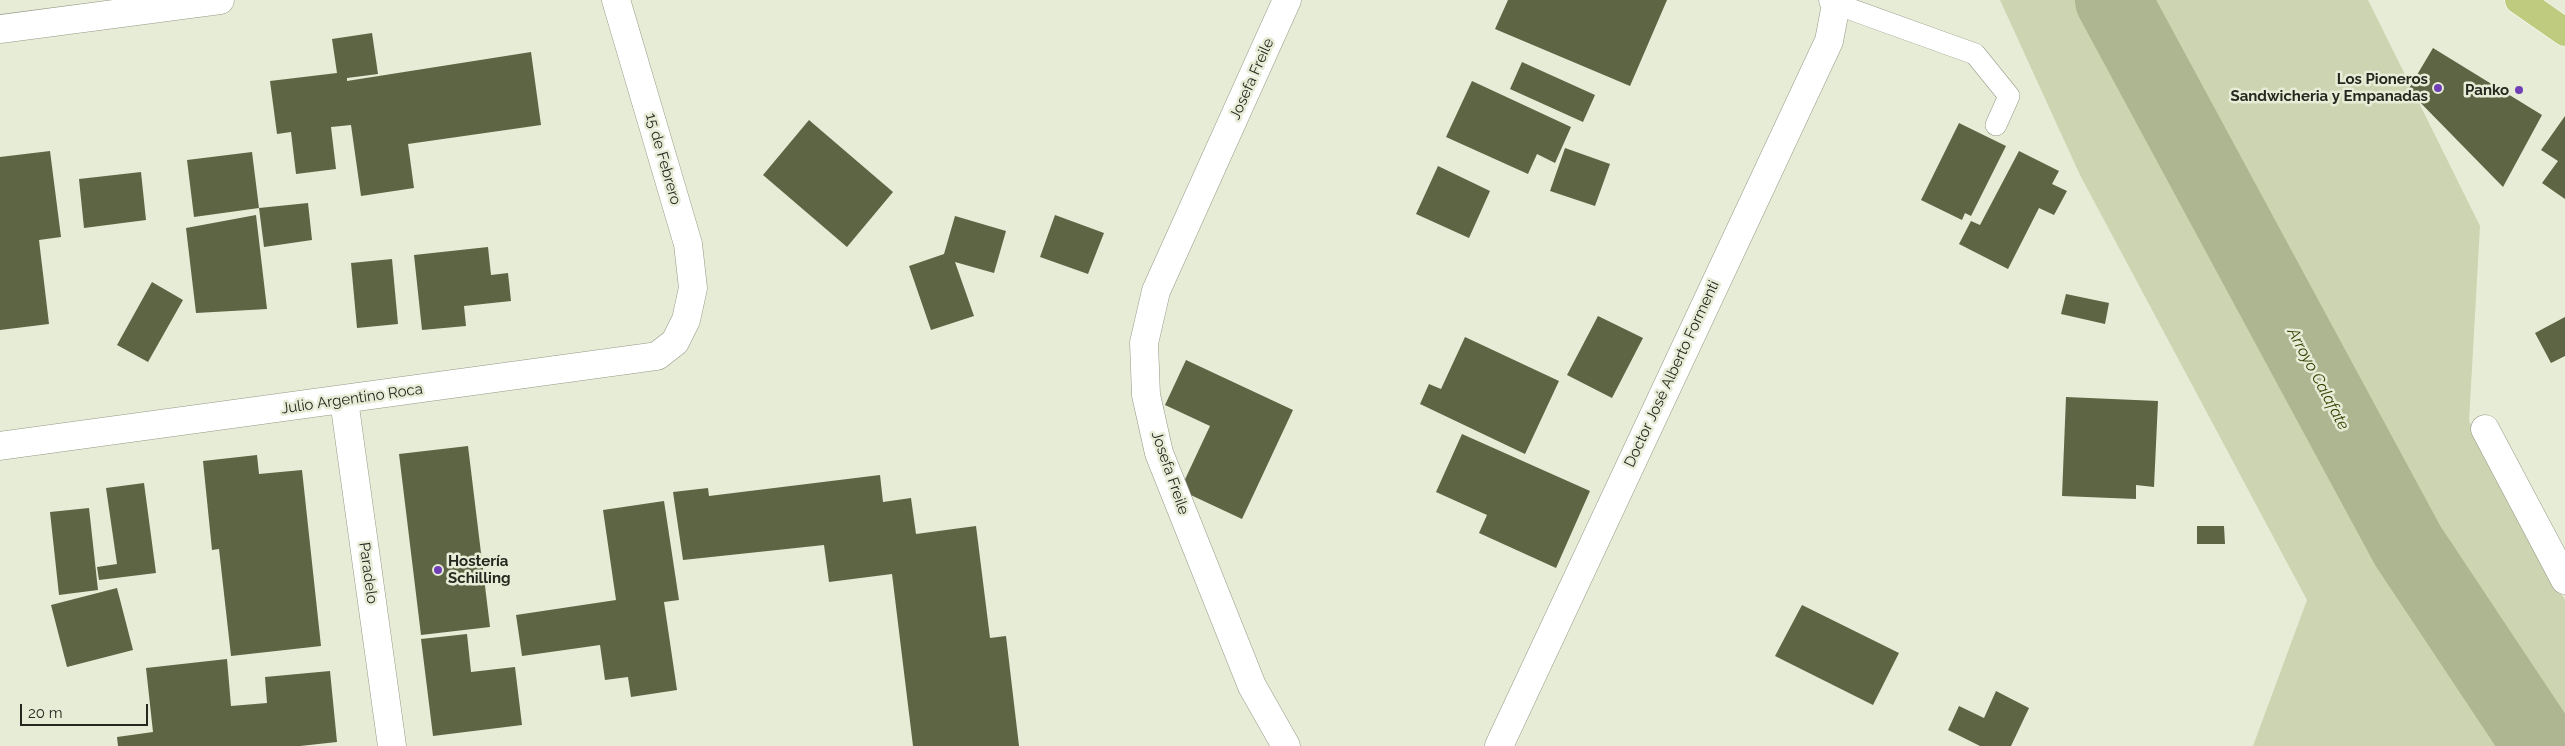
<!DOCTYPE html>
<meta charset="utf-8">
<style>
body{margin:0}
#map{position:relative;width:2565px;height:746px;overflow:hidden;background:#e6ecd6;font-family:Raleway,sans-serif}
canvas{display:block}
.scale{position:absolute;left:20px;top:704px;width:128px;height:22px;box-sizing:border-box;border:2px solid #262820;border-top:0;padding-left:6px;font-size:15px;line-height:18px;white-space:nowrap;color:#262820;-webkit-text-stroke:4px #e6ecd6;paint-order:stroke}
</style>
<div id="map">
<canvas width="2565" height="746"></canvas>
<div class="scale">20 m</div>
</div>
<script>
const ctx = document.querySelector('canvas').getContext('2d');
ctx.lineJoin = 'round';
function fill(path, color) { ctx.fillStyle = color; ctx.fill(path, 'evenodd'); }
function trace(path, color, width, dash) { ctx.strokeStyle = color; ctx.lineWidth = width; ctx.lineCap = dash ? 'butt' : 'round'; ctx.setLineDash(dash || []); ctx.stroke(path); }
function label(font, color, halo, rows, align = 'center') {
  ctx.font = font + ' Raleway,sans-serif'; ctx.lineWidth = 5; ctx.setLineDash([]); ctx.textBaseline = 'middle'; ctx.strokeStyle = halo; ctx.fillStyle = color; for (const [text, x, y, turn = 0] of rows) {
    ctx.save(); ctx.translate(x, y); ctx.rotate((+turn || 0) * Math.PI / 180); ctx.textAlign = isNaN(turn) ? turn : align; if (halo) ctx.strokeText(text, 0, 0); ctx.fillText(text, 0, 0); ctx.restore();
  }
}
fill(new Path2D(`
 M2000 0H2368L2480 226 2469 421 2565 600V746H2253L2307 600 2080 175Z`), '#ccd4b1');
trace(new Path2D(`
 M2113 0 2408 546 2541 746`), '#adb691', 76);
fill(new Path2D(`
 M1508 0H1667L1630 86 1495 29Z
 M372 33 378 74 347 78V81L531 52 541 125 408 144 414 188 361 196 351 125 331 127 336 169 296 174 291 132 277 134 270 81 337 73 332 39Z
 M2433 48 2542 115 2503 187 2408 90Z
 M1522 62 1595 95 1583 122 1510 89Z
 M1472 81 1571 127 1555 163 1537 154 1528 174 1446 137Z
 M2565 116V199L2542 183 2558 161 2541 150Z
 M809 120 893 192 847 247 763 175Z
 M1959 123 2006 146 1971 216 1965 213 1962 220 1921 200Z
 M1565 148 1610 164 1595 206 1550 191Z
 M50 151 61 237 39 240 49 324 0 330V157Z
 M2019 151 2059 171 2052 184 2067 191 2054 215 2039 208 2008 269 1959 244 1971 221 1980 225Z
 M252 152 259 208 194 217 187 160Z
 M1438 166 1490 191 1469 238 1416 214Z
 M141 172 146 220 84 228 79 179Z
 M308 203 312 240 264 247 259 208Z
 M256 215 267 309 196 313 186 228Z
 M1055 215 1104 233 1088 274 1040 257Z
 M955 216 1006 231 994 273 955 262 974 316 931 330 909 266 944 254Z
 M488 247 491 275 508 273 511 301 464 306 466 326 422 330 414 255Z
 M392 259 398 324 357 328 351 263Z
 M152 282 183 300 148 362 117 345Z
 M2066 294 2109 303 2105 324 2061 314Z
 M1598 316 1643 338 1612 398 1567 375Z
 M2565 317V356L2551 363 2535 333Z
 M1465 337 1559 381 1525 454 1420 404 1429 384 1441 389Z
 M1186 360 1293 410 1242 519 1180 490 1210 426 1165 405Z
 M2066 397 2158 401 2154 487 2136 485V499L2062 496Z
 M1462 434 1590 491 1556 568 1479 533 1487 515 1436 492Z
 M468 446 490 627 421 635 399 454Z
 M257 455 259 474 302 470 321 646 231 656 219 549 212 550 203 461Z
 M880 475 883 502 911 498 916 534 976 526 990 638 1006 636 1019 746H913L892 574 829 582 824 545 683 560 673 492 708 488 709 496Z
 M144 483 156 573 99 580 97 567 117 564 106 488Z
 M664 501 679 600 664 602 677 690 631 697 628 677 605 680 600 645 522 656 516 615 616 600 603 510Z
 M89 508 98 590 59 595 50 512Z
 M2197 526H2224L2225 544H2197Z
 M117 588 133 650 67 667 51 605Z
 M1802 605 1899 653 1873 705 1775 656Z
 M467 634 471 672 515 667 522 725 433 736 421 639Z
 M227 659 231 706 267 703 265 677 330 671 337 742 300 746H118L117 737 153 732 146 668Z
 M1996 691 2029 708 2011 746H1980L1948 730 1959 706 1984 718Z`), '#5d6544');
const lane = new Path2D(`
 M1836 4 1975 54 2009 96 1996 125`);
const street = new Path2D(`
 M0 29 220 0
 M344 400 392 746
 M2485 429 2565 580
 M0 446 657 356 675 342 686 320 693 288 688 244 616 0
 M1286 746 1252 686 1159 453 1146 395 1144 343 1156 291 1287 0
 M1499 746 1829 41 1836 4 1833 0`);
const primary = new Path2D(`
 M2519 0 2565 32`);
trace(lane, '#949985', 22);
trace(street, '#949985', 29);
trace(primary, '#fff', 29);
trace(lane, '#fff', 21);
trace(street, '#fff', 28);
trace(primary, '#bfcc7f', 28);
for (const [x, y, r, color] of [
 [2438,88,5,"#703eb5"],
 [2519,90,5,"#703eb5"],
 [438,570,5,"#703eb5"]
]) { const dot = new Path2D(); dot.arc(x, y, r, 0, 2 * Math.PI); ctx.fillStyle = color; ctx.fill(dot); trace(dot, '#e6ecd6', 2); }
label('15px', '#262820', '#e6ecd6', [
 ["Josefa Freile",1252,79,-66],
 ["15 de Febrero",663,159,74],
 ["Doctor José Alberto Formenti",1672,374,-65],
 ["Julio Argentino Roca",352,399,-8],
 ["Josefa Freile",1170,473,71],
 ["Paradelo",368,573,82]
]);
label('bold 15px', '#262820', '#e6ecd6', [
 ["Los Pioneros",2428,79],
 ["Sandwicheria y Empanadas",2428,96],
 ["Panko",2509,90],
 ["Hostería",448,561,"left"],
 ["Schilling",448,578,"left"]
], 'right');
label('italic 16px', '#364001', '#e6ecd6', [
 ["Arroyo Calafate",2318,379,62]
]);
</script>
